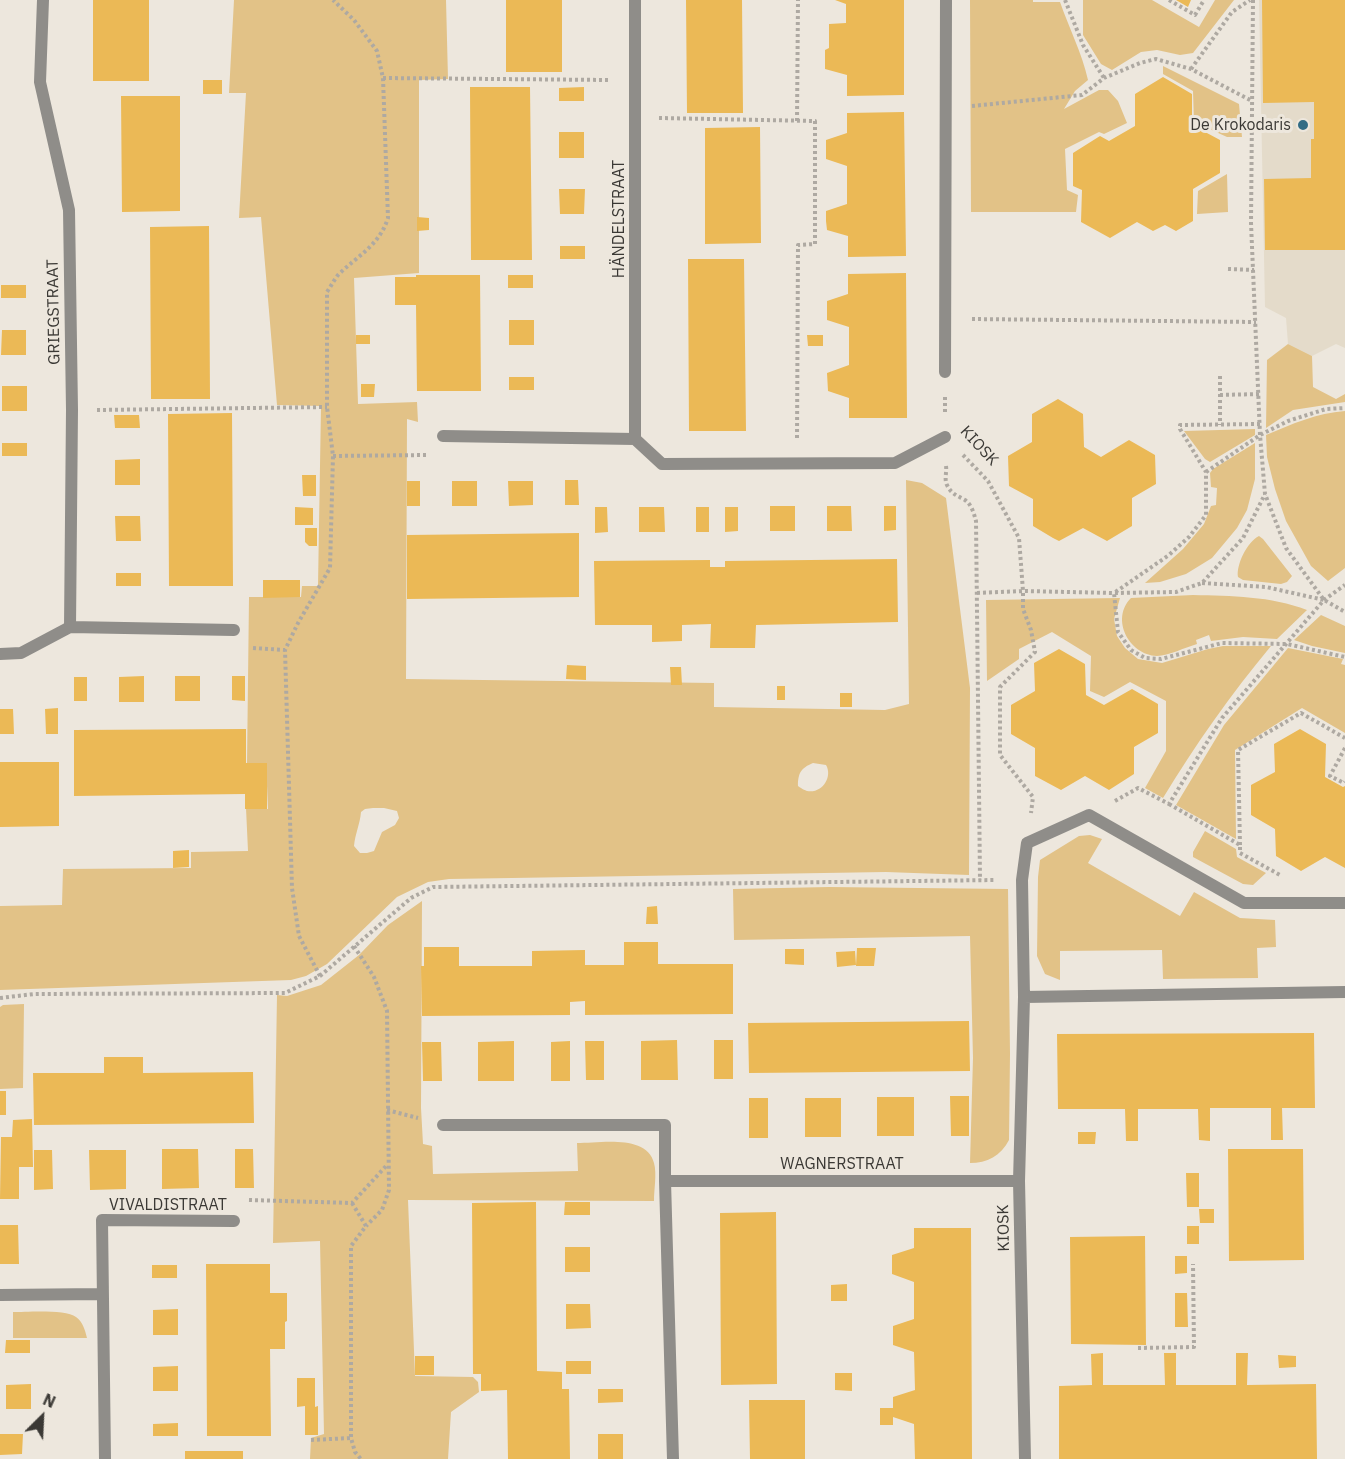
<!DOCTYPE html>
<meta charset="utf-8">
<style>
body{margin:0}
#map{position:relative;width:1345px;height:1459px;overflow:hidden;background:#ede7dd;font-family:"IBM Plex Sans",sans-serif}
canvas{display:block}
.north{position:absolute;left:12px;top:1387px;width:60px;height:60px;-webkit-text-stroke:4px #ede7dd;paint-order:stroke;rotate:24deg;font-size:16px;font-weight:700;line-height:24px;text-align:center;color:#3b3935}
.north::after{content:'';display:block;margin:auto;width:21px;height:27px;background:#3b3935;clip-path:polygon(50% 0,100% 100%,50% 72%,0 100%)}
</style>
<div id="map">
<canvas width="1345" height="1459"></canvas>
<div class="north">N</div>
</div>
<script>
const ctx = document.querySelector('canvas').getContext('2d');
ctx.lineJoin = 'round';
function fill(path, color) { ctx.fillStyle = color; ctx.fill(path, 'evenodd'); }
function trace(path, color, width, dash) { ctx.strokeStyle = color; ctx.lineWidth = width; ctx.lineCap = dash ? 'butt' : 'round'; ctx.setLineDash(dash || []); ctx.stroke(path); }
function label(font, color, halo, rows, align = 'center') {
  ctx.font = font + ' "IBM Plex Sans",sans-serif'; ctx.lineWidth = 6; ctx.setLineDash([]); ctx.textBaseline = 'middle'; ctx.strokeStyle = halo; ctx.fillStyle = color; for (const [text, x, y, turn = 0] of rows) {
    ctx.save(); ctx.translate(x, y); ctx.rotate((+turn || 0) * Math.PI / 180); ctx.textAlign = isNaN(turn) ? turn : align; if (halo) ctx.strokeText(text, 0, 0); ctx.fillText(text, 0, 0); ctx.restore();
  }
}
fill(new Path2D(`
 M1259 0H1345V348L1336 344 1312 356 1288 344 1286 318 1265 307Z`), '#e4dbca');
fill(new Path2D(`
 M234 0H446L448 79 419 80V273L354 278 358 404 417 402 418 422 407 419 406 679 714 683V707L885 710 909 704 906 480 922 483 946 498 970 688 969 875 886 872 449 879 428 882 397 897 327 964 306 976 291 980 0 990V906L62 905 63 869 191 868V852L248 851 246 808 268 809 266 763 247 764 249 597H301L302 586H318L321 406 277 405 261 217 239 218 246 93H229ZM813 763 826 765C833 777 822 794 807 791 806 791 799 787 798 786 798 773 801 768 813 763ZM373 808H384L397 811 399 818 395 825 382 832 374 851 367 853H360L354 846C355 834 360 824 361 812L365 809Z
 M970 0H1033V2H1060C1069 28 1082 53 1088 80L1075 91 1064 109 1099 90H1108L1118 101 1127 123 1104 134 1099 132 1065 149 1067 190 1078 195 1076 212H971Z
 M1083 0H1152L1199 27 1215 0H1234L1193 53 1180 55 1157 50 1141 52 1112 70 1101 64 1083 35Z
 M1163 66 1239 104 1242 137H1227L1194 122 1193 91 1163 74Z
 M1227 174 1228 212 1197 214 1198 191Z
 M1288 344 1312 356 1313 387 1336 399 1345 394V402L1293 410 1266 428 1267 360Z
 M1345 411V568L1328 581 1311 566 1286 521 1275 489 1267 457 1266 435C1292 424 1317 413 1345 411Z
 M1255 429V435L1210 462 1205 459 1184 431Z
 M1255 443V479L1247 510 1237 528 1212 558 1186 574 1160 582 1145 583 1183 549 1204 524 1211 506 1216 505 1217 488 1211 487 1210 473 1213 469Z
 M1259 536 1263 539 1292 576 1287 582 1281 584 1243 580 1238 577C1236 565 1247 542 1259 536Z
 M1193 595C1231 596 1271 596 1307 610L1277 639 1243 637 1211 641 1209 635 1196 640 1197 644C1186 647 1168 656 1157 656 1129 655 1110 619 1131 598Z
 M1120 598 1114 619 1117 636 1125 648 1138 659 1162 663 1208 649 1223 646H1271C1231 694 1195 745 1163 798L1145 788 1166 751V701L1130 682 1104 697 1090 691 1091 656 1052 632 1019 649V659L987 681 986 600Z
 M1321 615 1345 626V653L1312 646 1294 640Z
 M1288 648 1343 659 1341 664 1345 665V733L1302 708 1235 750 1236 839 1176 805 1224 725Z
 M1205 831 1236 849 1237 857 1266 873 1253 885 1243 884 1193 857V852Z
 M1090 835 1102 839 1088 863 1180 916 1194 892 1240 918 1275 920 1276 947 1257 948 1258 978 1163 979 1162 950 1060 951V980L1045 974 1037 956 1038 877 1040 860 1079 836Z
 M829 887 1008 889 1010 1054 1009 1140C1001 1156 987 1163 970 1163L973 1058 970 936 734 940 733 889Z
 M422 901 421 1108 423 1144 432 1146 433 1174 578 1171 577 1143C600 1143 647 1134 654 1163 657 1174 654 1189 654 1201L408 1200 415 1376 473 1377 478 1382 479 1392 451 1412 448 1459H310L311 1438 324 1434 320 1241 273 1243 277 995 287 996 321 985 359 955 388 925Z
 M24 1004 23 1088 0 1089V1007L3 1005Z
 M13 1312C27 1312 66 1309 76 1317 83 1322 85 1330 87 1338H13Z`), '#e2c287');
fill(new Path2D(`
 M93 0H149V81H93Z
 M506 0H562V72H506Z
 M686 0H742L743 113H687Z
 M835 0H904V95L847 96V75L825 69V50L829 48V24L846 23V4Z
 M1176 0H1191L1188 7Z
 M1262 0H1345V250H1265L1264 179 1311 178V139H1314V102L1263 103Z
 M1163 77 1192 94V125L1220 140V173L1193 189V221L1176 231 1165 225 1153 231 1137 222 1110 238 1081 222 1082 190 1073 186V153L1100 136 1109 141 1135 126V94Z
 M203 80H222V94H203Z
 M470 87H530L532 260H471Z
 M584 87V101H559V88Z
 M121 96H180V211L122 212Z
 M904 112 906 256 848 257V236L827 230 826 221V211L847 204V166L826 159V140L847 133V113Z
 M760 127 761 243 705 244V128Z
 M559 132H584V158H559Z
 M559 189H585L584 214H560Z
 M417 217 429 218V230L417 231Z
 M209 226 210 399H151L150 227Z
 M560 246H585V259H560Z
 M688 259H744L746 431H689Z
 M906 273 907 418H849V398L828 391 827 373 849 365V327L827 320V301L848 294V274Z
 M416 275H480L481 391H417L416 305H395V277H416Z
 M508 275H533V288H508Z
 M1 285H26V298H1Z
 M509 320H534V345H509Z
 M2 330H26V355H1Z
 M356 335H370V344H356Z
 M807 335H823V346H808Z
 M509 377H534V390H509Z
 M361 384H375L374 397H361Z
 M2 386H27V411H2Z
 M1058 399 1083 414 1084 447 1101 457 1129 440 1155 455 1156 484 1132 498V526L1107 541 1083 528 1059 541 1053 538 1033 526V499L1009 486 1008 456 1032 442V414Z
 M232 413 233 586H169L168 414Z
 M114 415H139L140 428H115Z
 M2 443H27V456H2Z
 M140 459V485H115V460Z
 M302 475H316V496H303Z
 M565 480H578L579 505H565Z
 M407 481H420V506H407Z
 M452 481H477V506H452Z
 M508 481H533V505L509 506Z
 M770 506H795V531H770Z
 M827 506H851L852 531H827Z
 M884 506H896V530L884 531Z
 M295 507 313 508V525H295Z
 M595 507H607L608 532 595 533Z
 M639 507H664L665 532H639Z
 M696 507H709V532H696Z
 M725 507H738V531L725 532Z
 M115 516H140L141 541H116Z
 M305 528H317V546H309L305 542Z
 M579 533V597L407 599V535Z
 M897 559 898 622 756 625 755 648H710L711 624 682 625V641L652 642V625H595L594 561 710 560V567H725V561Z
 M116 573H141V586H116Z
 M263 580H300V597L263 598Z
 M1059 649 1085 664 1086 695 1104 705 1132 689 1158 704V733L1134 747V774L1109 790 1085 776 1061 790 1035 776V748L1011 734V705L1035 691 1034 663Z
 M567 665 586 666V680L566 679Z
 M670 667H681L682 685H671Z
 M144 676V702H119V677Z
 M175 676H200V701H175Z
 M232 676H245V701L232 700Z
 M74 677H87V701H74Z
 M777 686H785V700H777Z
 M840 693H852V707H840Z
 M58 708V734H46L45 709Z
 M0 709H13L14 734H0Z
 M246 729V763H267V809H245V794L74 796V730Z
 M1300 729 1326 744 1325 777 1343 787 1345 786V868L1325 857 1301 871 1276 856 1275 829 1251 815V785L1275 772 1274 744Z
 M0 762H59V826L0 827Z
 M189 850V867L173 868V851Z
 M657 906 658 924H646L647 907Z
 M624 942H658V964H733V1014L585 1015V1001L570 1002V1015L422 1016 421 966H424V947H459V966H532V951L585 950V965H624Z
 M857 948H876L874 966H856Z
 M785 949H804V965L785 964Z
 M855 951 856 965 837 967 836 952Z
 M969 1021 970 1071 749 1073 748 1023Z
 M1314 1033 1315 1108H1282L1283 1140H1271V1108H1210V1141L1199 1140 1198 1109H1138V1141H1126L1125 1109H1058L1057 1034Z
 M677 1040 678 1080H641V1041Z
 M714 1040H733V1079H714Z
 M514 1041V1081H478V1042Z
 M570 1041V1081H551V1042Z
 M585 1041H604V1080H586Z
 M422 1042H441L442 1081H423Z
 M104 1057H143V1073L253 1072 254 1123 34 1125 33 1073H104Z
 M0 1091H6V1115H0Z
 M950 1096H969V1136H951Z
 M877 1097H914V1136H877Z
 M749 1098H768V1138H749Z
 M805 1098H841V1137H805Z
 M32 1119 33 1167H19V1199H0L1 1137H12L13 1120Z
 M1078 1132H1096L1095 1144H1078Z
 M162 1149H198L199 1188 162 1189Z
 M235 1149H253L254 1188H235Z
 M1228 1149H1303L1304 1260 1229 1261Z
 M34 1150H52L53 1189 34 1190Z
 M89 1150H126V1189L90 1190Z
 M1186 1173H1199V1207H1187Z
 M536 1202 537 1371 562 1372V1389H569L570 1459H508L507 1390 481 1391V1374H473L472 1203Z
 M565 1202H590V1215H564Z
 M1199 1209H1214V1223H1200Z
 M776 1212 777 1384 721 1385 720 1213Z
 M0 1225H18L19 1264H0Z
 M1187 1226H1199V1244H1187Z
 M914 1228H971L972 1459H915L914 1424 893 1417V1425H880V1408H893V1397L915 1390 914 1352 893 1345V1326L914 1319V1282L892 1274V1255L914 1248Z
 M1145 1236 1146 1345 1071 1344 1070 1237Z
 M565 1247H590V1272H565Z
 M1175 1256H1187V1273L1175 1274Z
 M206 1264H270V1293H287V1321L285 1322V1349H270L271 1436H207Z
 M152 1265H177V1278H152Z
 M847 1284V1301H831V1285Z
 M1175 1293H1187L1188 1327H1175Z
 M566 1304H590L591 1328 566 1329Z
 M178 1309V1335H153V1310Z
 M6 1340H30V1353H5Z
 M1103 1353V1385H1165L1164 1353H1176V1385H1236V1353H1248L1247 1385 1316 1384 1317 1459H1059V1386L1092 1385 1091 1354Z
 M1278 1355 1296 1356V1367L1279 1368Z
 M415 1356H434V1375H415Z
 M566 1361H591V1374H566Z
 M178 1366V1391H153V1367Z
 M835 1373H852V1391L835 1390Z
 M297 1378H315V1407L318 1406V1435H305V1406L297 1407Z
 M31 1384V1409H6V1385Z
 M598 1389H623V1402L598 1403Z
 M749 1400H805V1459H750Z
 M178 1423V1436H153V1424Z
 M0 1434H23L22 1454 0 1455Z
 M598 1434H623V1459H598Z
 M185 1451H243V1459H185Z`), '#ebb956');
trace(new Path2D(`
 M1065 0 1083 45 1104 78
 M1169 0 1195 15 1204 0
 M1253 0 1251 223 1260 435 1265 494 1286 548 1324 600 1345 612
 M1191 69 1232 12 1250 0
 M383 78 610 80
 M972 106 1082 95 1104 78 1140 63 1156 59 1191 69 1252 101
 M659 118 815 121V244L798 245 797 439
 M797 121 798 0
 M1228 269 1254 270
 M972 319 1256 322
 M1220 376V425
 M1220 395 1259 394
 M945 397V414
 M97 410 327 407
 M1260 424 1180 425V429L1206 472V515L1189 537 1169 555 1114 593 1118 632 1131 650 1145 658 1161 659 1222 643 1287 644 1345 657
 M963 455 988 481 1019 538 1023 591V609L1031 630 1035 652 1000 687V755L1033 797 1031 813
 M333 456 426 455
 M946 466C947 472 944 479 947 485 951 494 958 496 965 500 972 505 974 514 976 521L980 880
 M1206 472 1260 435 1288 421 1326 409 1345 408
 M1202 583 1266 587 1324 600
 M977 593 1023 591 1114 593 1176 592 1202 583 1243 538 1265 494
 M253 648 285 650
 M1345 748 1330 776 1344 783 1345 782
 M1115 801 1138 788 1169 804 1222 718 1324 600 1345 585
 M1169 804 1240 845V853L1280 875 1279 877
 M1240 845 1238 750 1301 713 1345 738
 M354 946 374 977 387 1011 389 1190 382 1210 366 1226
 M320 976 299 936 292 888 285 650 298 623 330 568 333 456 327 407V292C331 286 334 280 338 275 357 256 379 246 388 218L383 78 377 51 354 20 333 0
 M0 998 34 994 285 993 320 976 411 898 433 887 996 880
 M387 1110 418 1118
 M249 1200 352 1203 387 1165
 M352 1203 366 1226 351 1246V1438L355 1452 361 1459
 M1138 1348 1194 1347 1193 1264
 M311 1440 351 1438`), '#aea9a2', 4, [3, 3]);
trace(new Path2D(`
 M43 0 40 82 69 210 72 410 70 627
 M635 0V439
 M945 372 946 0
 M443 436 635 439 662 464 895 463 945 437
 M0 654 21 653 70 627 234 630
 M1024 997 1345 992
 M443 1125H665V1181L673 1459
 M665 1181H1019
 M0 1295 102 1294
 M105 1459 102 1220 234 1221
 M1025 1459 1019 1181 1024 997 1022 880 1027 843 1089 815 1244 903H1345`), '#8f8d89', 12);
for (const [x, y, r, color] of [
 [1303,125,6,"#326c85"]
]) { const dot = new Path2D(); dot.arc(x, y, r, 0, 2 * Math.PI); ctx.fillStyle = color; ctx.fill(dot); trace(dot, '#ede7dd', 2); }
label('16px', '#3b3935', '#ede7dd', [
 ["De Krokodaris",1291,125]
], 'right');
label('16px', '#3b3935', '#ede7dd', [
 ["HÄNDELSTRAAT",619,219,-90],
 ["GRIEGSTRAAT",54,312,-91],
 ["KIOSK",979,446,47],
 ["WAGNERSTRAAT",842,1164],
 ["VIVALDISTRAAT",168,1205],
 ["KIOSK",1004,1228,-91]
]);
</script>
